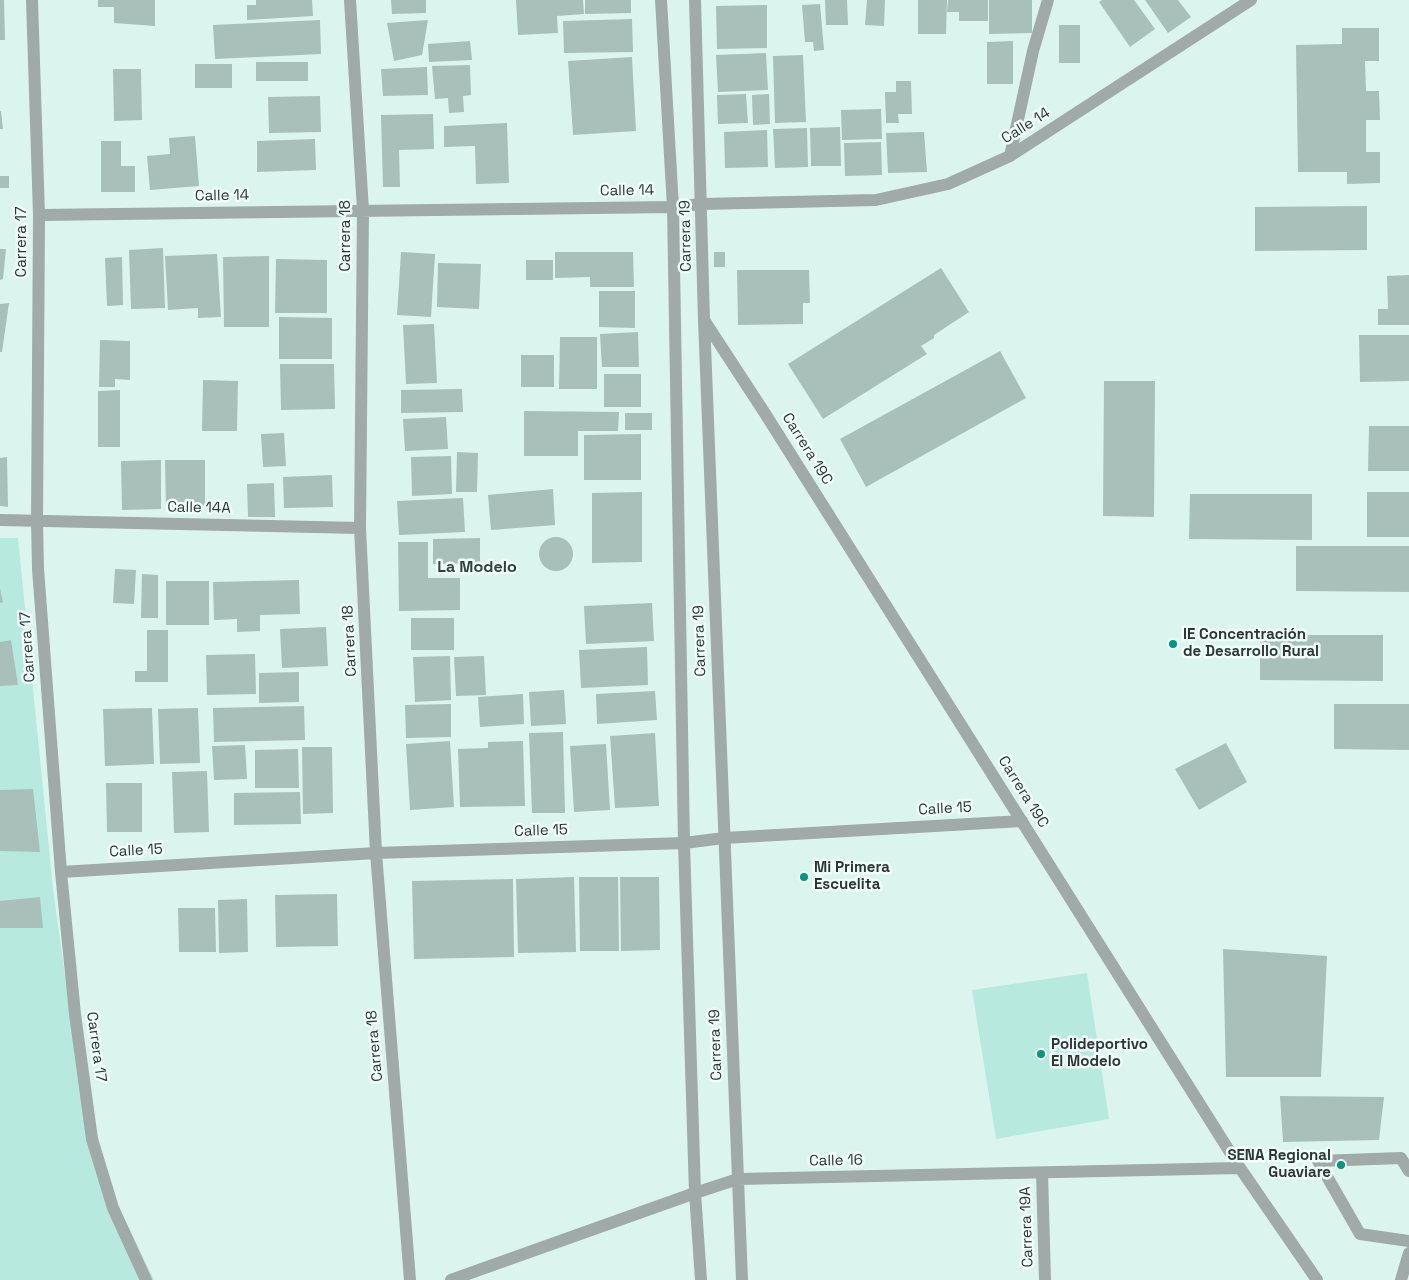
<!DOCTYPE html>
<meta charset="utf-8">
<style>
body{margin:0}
canvas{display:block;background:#dcf4ee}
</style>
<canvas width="1409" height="1280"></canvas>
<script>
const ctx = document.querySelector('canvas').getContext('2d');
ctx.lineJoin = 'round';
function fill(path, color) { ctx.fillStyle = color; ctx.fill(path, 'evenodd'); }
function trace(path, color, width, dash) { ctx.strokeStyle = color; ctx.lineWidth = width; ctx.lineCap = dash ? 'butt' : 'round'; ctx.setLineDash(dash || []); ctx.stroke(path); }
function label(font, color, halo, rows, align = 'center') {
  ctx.font = font + ' "Space Grotesk",sans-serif'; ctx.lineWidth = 5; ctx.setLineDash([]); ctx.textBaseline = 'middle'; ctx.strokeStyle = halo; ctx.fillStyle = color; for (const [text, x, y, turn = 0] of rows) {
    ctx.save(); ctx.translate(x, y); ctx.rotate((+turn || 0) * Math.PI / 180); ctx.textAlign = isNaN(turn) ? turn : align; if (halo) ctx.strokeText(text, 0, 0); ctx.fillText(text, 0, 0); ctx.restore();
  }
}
fill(new Path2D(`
 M0 538H18L53 889 88 1143 154 1280H0Z
 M1087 973 1109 1119 996 1139 972 990Z`), '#b8e9de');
fill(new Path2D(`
 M0 0H4L5 40H0Z
 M98 0H155V26L114 23V7H98Z
 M256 0H312L313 16 247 20V5H256Z
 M391 0H426V13L392 14Z
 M516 0H583L584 14 557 16 558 33 518 35Z
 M585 0H631V13L585 14Z
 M825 0H847L848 25H826Z
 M867 0H885L884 26 865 25Z
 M918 0H947L946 34H918Z
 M948 0H988V21H959V12H947Z
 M989 0H1032V33L989 34Z
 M1102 0H1134L1155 29 1130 47 1099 2Z
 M1145 0H1178L1191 17 1168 33Z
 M820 4 824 50 814 51 813 42H805L802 5Z
 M767 5V48L717 49 716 6Z
 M632 19 633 52 564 53 563 21Z
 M320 20 321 54 215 59 213 25Z
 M428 20 422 55 394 61 387 23Z
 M1059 25H1080V63H1059Z
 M1342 28H1379V61H1365L1366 91H1379L1380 120H1366V152H1380V183L1347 184V172H1298L1296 45 1342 44Z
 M470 41 472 60 429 62 428 44Z
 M1013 41V84H987V42Z
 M766 53 768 90 718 92 716 55Z
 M803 55 806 122 775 123 773 56Z
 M632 57 636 131 573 135 568 61Z
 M256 62H308V81H256Z
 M195 64H232V88H195Z
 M470 65 471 95 463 96 464 112 449 113 448 98 435 99 432 66Z
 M427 67 428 95 383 96 381 69Z
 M113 69H141L142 120 114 121Z
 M896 81H911L912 114H898L899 123H886L885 92H896Z
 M746 94 748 123 718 124 717 95Z
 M769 94 770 124 753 125 752 95Z
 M320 96 321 132 269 133 268 97Z
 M881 109 882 139 842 140 841 110Z
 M0 111H1L3 129H0Z
 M433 114 434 149 399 150 400 187H383L381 115Z
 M507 123 509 183 476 184 475 146 444 147V126Z
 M840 127 841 166H811L810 128Z
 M807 128 808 167 775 168 773 129Z
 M767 130 768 167 725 168 724 132Z
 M924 132 927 172 888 173 886 133Z
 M195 136 199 186 150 190 147 156 170 154 169 138Z
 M315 139 316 170 257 172V141Z
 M101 141H121V166H135V192H101Z
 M881 142 882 175 845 176 844 143Z
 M0 176H9V188H0Z
 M1367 206V250L1255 251V207Z
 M163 248 165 308 131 309 129 250Z
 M0 249H6L3 279 0 280Z
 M401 252 435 254 431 317 397 315Z
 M555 252H633L634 287H590V277L555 278Z
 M714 252H725V267H714Z
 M217 254 221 317 198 318V308L168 310 165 256Z
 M269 256V327H224L223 257Z
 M122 257 123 305 107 306 105 258Z
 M276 259 327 260V313H275Z
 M526 260H553V280H526Z
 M438 263 481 264 479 309 437 307Z
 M941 268 969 312 934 335V338L921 346 927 354 823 419 788 364Z
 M737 270H809L810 303H803V324L738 325Z
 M1409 275V325H1378V309H1388L1387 276Z
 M599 291H635V328L599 327Z
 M9 303 2 352H0V304Z
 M279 317 332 318V359H279Z
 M434 324 437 383 406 384 403 325Z
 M638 332 639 367H602L600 334Z
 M1359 335H1409V381L1360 382Z
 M560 337H597V389H559Z
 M100 340 130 341V380L115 379V387H99Z
 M1000 351 1026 398 866 487 840 439Z
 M521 355H554V387H521Z
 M280 364H334L335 409 281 410Z
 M604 374H641V407H604Z
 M203 380 238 381 237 431H202Z
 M1104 381H1155L1154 517 1103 516Z
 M462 389 463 412 401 413V390Z
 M120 390V447H98V391Z
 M524 411 619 412 618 431H578V456H524Z
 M625 413H652V430H625Z
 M446 417 448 449 405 451 403 419Z
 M1369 426H1409V471H1368Z
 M284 433 286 466 263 467 261 434Z
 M641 434V480H584V435Z
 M457 452 478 453 477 492H456Z
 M451 456 452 494 412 496 411 457Z
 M7 457 8 507 0 506V458Z
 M161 460V509L122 510 121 461Z
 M165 460H205V508L166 509Z
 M332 475 333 507 284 508 283 477Z
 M274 483 275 517H248L247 484Z
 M553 489 555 525 491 530 488 495Z
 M642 492V562L592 563V493Z
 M1367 492H1409V537H1367Z
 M1190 494H1312V540L1189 539Z
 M463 498 465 532 399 535 397 501Z
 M539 554a17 17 0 1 1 34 0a17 17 0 1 1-34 0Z
 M480 538V563L433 564V539Z
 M398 542H428V578H460V610L399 611Z
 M1296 546H1409V592L1296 591Z
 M115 569 136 570 134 604 113 603Z
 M142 574 158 575V618H141Z
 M299 580 300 614 260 615V631L237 632V619L214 620 213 582Z
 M166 581H209V625H166Z
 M0 588 3 602 0 603Z
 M652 603 654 641 586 644 584 606Z
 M411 618H454V650H411Z
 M326 627 328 666 282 668 280 629Z
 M147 630H168V682H135V671H147Z
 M1260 635H1383V681L1260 680Z
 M11 640 18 685 0 686V642Z
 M647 647 648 685 581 688 579 650Z
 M255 654 256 694 207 695 206 655Z
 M450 656 451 700 415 702 413 657Z
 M484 656 486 695 456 696 454 657Z
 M299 672V702L259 703V673Z
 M564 690 566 724 531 726 529 692Z
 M655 691 657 720 597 724 596 694Z
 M523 694 524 724 480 727 478 697Z
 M451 704V737L406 738 405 705Z
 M1334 704H1409V750L1334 749Z
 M304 706 305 740 214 742 213 708Z
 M152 708 154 764 105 766 103 709Z
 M198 708 200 763 160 764 158 709Z
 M563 732 565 813H532L529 733Z
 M655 733 659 806 615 808 610 736Z
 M450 741 454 807 410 810 406 744Z
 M523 741 525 806 460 807 458 749 488 748V742Z
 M1226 743 1247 782 1199 810 1175 769Z
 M606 744 610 810 574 812 570 746Z
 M245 745 247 779 214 780 212 746Z
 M302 747H332L333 813 303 814Z
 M298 749 299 788H255V750Z
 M207 771 209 832 174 833 172 772Z
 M106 783H142V832H107Z
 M33 789 40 852 0 851V790Z
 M300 792 301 824 234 825V793Z
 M574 877 576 952 518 953 516 879Z
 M579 877H618L619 951H580Z
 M620 877H659L660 950 621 951Z
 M513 879 514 957 414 959 412 881Z
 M337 894 338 946 276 947 275 895Z
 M40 897 43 928H0V901Z
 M247 899 248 952 219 953 218 900Z
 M178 908H215L216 952H179Z
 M1223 949 1327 956 1321 1077H1226Z
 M1280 1096 1384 1097 1379 1140 1283 1142Z`), '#a9bfba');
trace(new Path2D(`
 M1409 1171 1401 1158 1318 1161 1360 1234 1409 1241
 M1401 1280 1409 1253`), '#a0aaa8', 12);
trace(new Path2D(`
 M32 0 39 215 37 520 38 569 61 872 75 1014 92 1139 113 1208 146 1280
 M350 0 363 210 360 528 376 853 410 1280
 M661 0 673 207 684 843 695 1193 701 1280
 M695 0 704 320 742 1280
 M1010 156 1033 51 1048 0
 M39 215 673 207 702 204 876 200 948 184 1010 156 1251 0
 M704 320 766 415 1240 1168 1317 1280
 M0 520 360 528
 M61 872 376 853 684 843 724 838 1022 821
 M1042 1173 1045 1280
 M451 1280 695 1193 738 1179 1240 1168`), '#a0aaa8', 12);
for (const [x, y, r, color] of [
 [1173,644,5,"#039482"],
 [804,877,5,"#039482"],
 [1041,1054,5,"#039482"],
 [1341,1165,5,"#039482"]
]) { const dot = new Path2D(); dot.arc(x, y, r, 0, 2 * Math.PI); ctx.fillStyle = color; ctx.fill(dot); trace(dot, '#f0fefb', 2); }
label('15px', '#2d3634', '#f0fefb', [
 ["Calle 14",1026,126,-32],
 ["Calle 14",627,191,-1],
 ["Calle 14",222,196,-1],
 ["Carrera 18",346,236,-90],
 ["Carrera 19",686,236,-91],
 ["Carrera 17",22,242,-90],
 ["Carrera 19C",807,449,58],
 ["Calle 14A",199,508,1],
 ["Carrera 18",350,641,-93],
 ["Carrera 19",700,641,-92],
 ["Carrera 17",28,647,-94],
 ["Carrera 19C",1023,792,58],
 ["Calle 15",945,809,-3],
 ["Calle 15",541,831,-2],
 ["Calle 15",136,851,-3],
 ["Carrera 19",716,1045,-92],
 ["Carrera 18",375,1046,-95],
 ["Carrera 17",96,1047,82],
 ["Calle 16",836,1161,-1],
 ["Carrera 19A",1027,1227,-92]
]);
label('bold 15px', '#2d3634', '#f0fefb', [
 ["IE Concentración",1183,635],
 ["de Desarrollo Rural",1183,652],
 ["Mi Primera",814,868],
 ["Escuelita",814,885],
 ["Polideportivo",1051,1045],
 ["El Modelo",1051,1062],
 ["SENA Regional",1331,1156,"right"],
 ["Guaviare",1331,1173,"right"]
], 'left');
label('bold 16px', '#2e423e', '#f0fefb', [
 ["La Modelo",477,568]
]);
</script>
